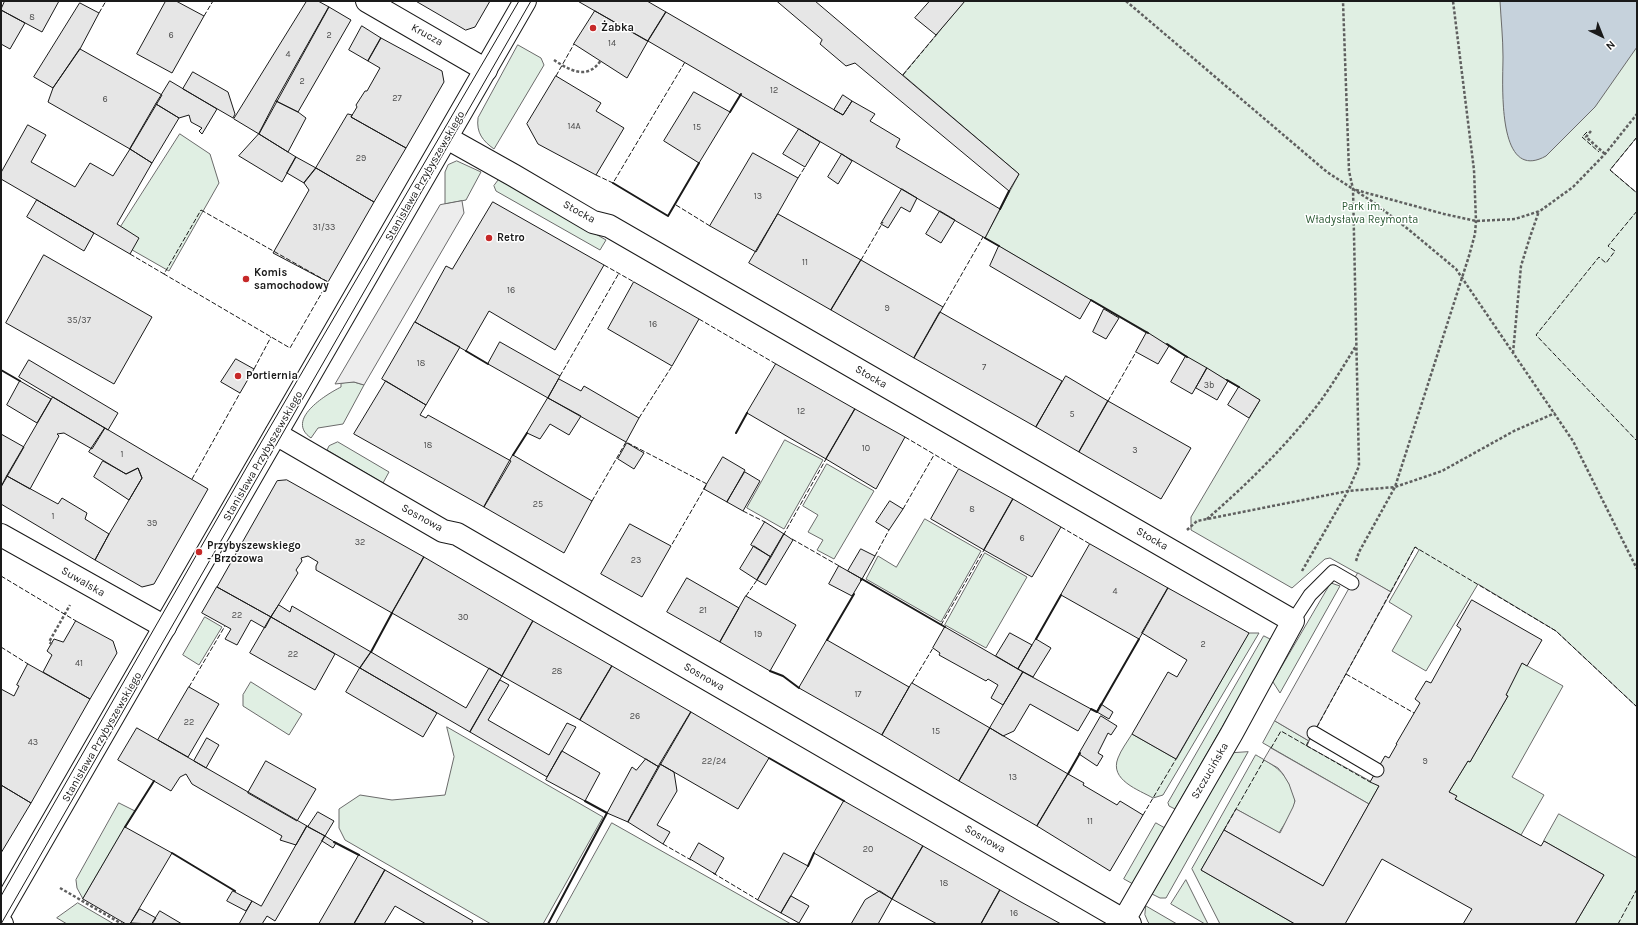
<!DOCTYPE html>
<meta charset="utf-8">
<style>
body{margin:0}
#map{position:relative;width:1638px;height:925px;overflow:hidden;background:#fff;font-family:Karla,sans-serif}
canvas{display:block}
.frame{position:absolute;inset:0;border:2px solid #1a1a1a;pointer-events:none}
.north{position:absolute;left:1582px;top:16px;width:40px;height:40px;-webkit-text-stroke:3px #fff;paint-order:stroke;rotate:137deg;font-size:11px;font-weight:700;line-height:16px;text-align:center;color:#1a1a1a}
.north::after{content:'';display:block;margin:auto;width:14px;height:18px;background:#1a1a1a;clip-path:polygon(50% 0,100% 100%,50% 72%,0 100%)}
</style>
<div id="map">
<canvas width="1638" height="925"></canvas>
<div class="frame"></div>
<div class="north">N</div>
</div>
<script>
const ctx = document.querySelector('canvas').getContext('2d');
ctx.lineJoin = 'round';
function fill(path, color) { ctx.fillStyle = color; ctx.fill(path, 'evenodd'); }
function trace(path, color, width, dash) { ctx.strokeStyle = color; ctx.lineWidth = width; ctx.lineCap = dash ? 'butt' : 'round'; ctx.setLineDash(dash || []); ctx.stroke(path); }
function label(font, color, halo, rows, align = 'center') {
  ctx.font = font + ' Karla,sans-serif'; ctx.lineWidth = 3; ctx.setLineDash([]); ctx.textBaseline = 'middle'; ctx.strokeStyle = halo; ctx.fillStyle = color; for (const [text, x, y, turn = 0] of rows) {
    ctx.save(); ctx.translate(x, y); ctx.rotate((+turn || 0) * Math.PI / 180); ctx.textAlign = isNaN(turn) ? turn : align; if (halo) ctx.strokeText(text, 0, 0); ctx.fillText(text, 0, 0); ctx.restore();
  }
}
const green = new Path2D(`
 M965 1H1637V137L1610 170 1637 193V707L1556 631 1478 584 1426 671 1392 651 1412 616 1389 602 1419 550 1415 547 1391 592 1330 558 1325 559 1292 588 1191 530V517L1260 400 985 238 1019 174 903 75Z
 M518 45 541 58 544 65 494 149C483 141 476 133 478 118Z
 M180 134 210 154 219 183 169 271 113 239Z
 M457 161 481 172 466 200 445 204V172L448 165Z
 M500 178 606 240 600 250 496 191 494 186Z
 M347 382H354L364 385 343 424 318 428 311 438C285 420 325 395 341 387V384Z
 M785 440 823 460 784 529 747 508Z
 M338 442 389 472 383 483 327 450 329 446Z
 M827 464 874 491 834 559 817 550 823 540 808 532 818 515 803 506Z
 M925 519 981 551 941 622 866 579 878 556 896 567Z
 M985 553 1027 577 986 648 945 625Z
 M1331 583 1340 586 1280 693 1273 682Z
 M205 617 222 627 199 665 183 655Z
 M1249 633H1259L1163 795 1153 798C1139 790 1109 780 1118 758 1121 750 1127 742 1132 734L1176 759Z
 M1264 636 1272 640 1175 809 1169 806 1168 803Z
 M1522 663 1563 686 1512 777 1544 795 1521 835 1455 799 1456 796 1449 792 1468 761 1470 762 1508 696 1506 695Z
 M251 682 302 714 289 735 243 706V695Z
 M1275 721 1309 741 1307 746 1379 786 1369 804 1263 743Z
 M447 727 603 817 543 924H491L345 840 339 828V809L360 795 392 800 445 795 454 757Z
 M1248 752 1166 898H1160L1152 894 1233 753Z
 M1256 755C1273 765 1284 770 1292 790 1293 793 1295 798 1295 802 1294 812 1284 824 1279 833L1236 809 1201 870 1295 924H1220L1192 869Z
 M119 803 135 811 83 899 77 888 76 880Z
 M1559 814 1637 858V924H1575L1604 875 1544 841Z
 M612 823 791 924H556Z
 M1156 823 1165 828 1133 884 1124 879Z
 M1186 880 1208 924H1205L1171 904Z
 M78 903 114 924H67L57 918Z
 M1146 906 1177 924H1150L1148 922 1145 915Z`);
fill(green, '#e0efe3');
trace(green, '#6a6a6a', 1);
const parking = new Path2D(`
 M462 201 464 213 364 385 354 382 335 384 440 205Z
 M1358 573 1391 592 1309 741 1275 721Z
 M1271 748 1369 804 1323 886 1224 830 1236 809 1280 833 1293 807 1295 801 1289 784 1283 774 1278 768 1264 760Z`);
fill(parking, '#ededed');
trace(parking, '#6a6a6a', 1);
const water = new Path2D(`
 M1500 1H1637V47L1595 107 1546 156C1496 184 1503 82 1503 57 1503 38 1501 20 1500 1Z`);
fill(water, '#c6d2dc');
trace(water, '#6a6a6a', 1);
const building = new Path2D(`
 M5 1H59L42 32 1 10Z
 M166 1H176L204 16 172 73 137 54Z
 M307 1H318L329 7 259 134 234 119Z
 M416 1H490L475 27 466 30Z
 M578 1H647L666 12 648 41Z
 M777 1H815L1019 174 1009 191 855 63 846 66 820 44 822 40Z
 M930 1H965L936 35 915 18Z
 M80 3 99 13 80 49 53 88 34 77Z
 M329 7 351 20 298 112 276 101Z
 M1 10 25 23 10 49 1 44Z
 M595 11 648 41 627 78 574 44Z
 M666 12 843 115 852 101 875 114 870 121 900 139 896 147 1000 209 985 238 648 41Z
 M362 26 381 38 368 61 349 50Z
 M381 38 442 71 444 82 406 148 351 117 357 107 356 105 365 91H367L380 68 368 61Z
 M80 49 162 95 130 149 48 102 53 88Z
 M193 72 228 92 235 114 233 118 183 89Z
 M556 76 601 103 596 111 624 128 596 175 538 144 527 124Z
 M170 81 217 109 202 134 199 131 202 128 191 122 189 115 179 118 156 104Z
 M694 92 730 112 699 163 664 141Z
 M843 95 852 101 843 115 834 110Z
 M276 101 298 112 306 118 288 152 259 134Z
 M156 104 179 118 152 163 130 149Z
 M348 114 352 115 351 117 406 148 374 202 316 168Z
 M28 125 46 135 31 162 75 187 90 163 113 176 130 149 152 163 117 224 139 238 130 254 1 179V173Z
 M799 129 820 142 805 167 783 154Z
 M259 134 296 157 282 182 239 156Z
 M753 153 798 178 756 252 710 226Z
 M842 154 852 161 838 184 828 177Z
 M296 157 316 168 304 183 287 173Z
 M316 168 374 202 328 282 273 253 309 190 304 183Z
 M902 189 917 198 910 212 901 207 888 228 881 224Z
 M37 200 94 233 84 251 27 217Z
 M493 202 604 265 555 350 489 311 466 351 415 322 446 266 452 269Z
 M940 211 955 220 941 243 926 234Z
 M778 214 861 260 831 310 749 263Z
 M999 246 1091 300 1080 319 990 266Z
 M44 255 152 317 114 384 6 323Z
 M861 260 943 307 914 358 831 310Z
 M634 282 699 319 672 366 608 329Z
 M1104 309 1119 318 1106 339 1093 332Z
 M940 312 1062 381 1036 427 914 358Z
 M415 322 460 347 426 405 382 379Z
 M1147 332 1169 346 1158 364 1136 352Z
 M500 342 560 376 548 398 488 364Z
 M1186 356 1207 368 1192 394 1171 382Z
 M236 359 254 369 240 393 221 382Z
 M29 360 118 413 108 430 19 377Z
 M776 364 855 409 826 459 747 413Z
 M1207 368 1228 381 1217 400 1196 388Z
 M1066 376 1108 401 1079 452 1036 427Z
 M559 379 581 391 584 386 639 418 626 442 548 398Z
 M20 381 51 399 37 423 7 405Z
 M386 381 426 405 420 415 426 418 428 415 511 461 484 507 354 434Z
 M1239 387 1260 400 1249 418 1228 405Z
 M53 397 105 428 92 449 64 433 57 434 59 436 30 489 7 476Z
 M548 398 581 416 569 435 550 424 540 439 527 433Z
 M1108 401 1191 448 1161 499 1079 452Z
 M855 409 905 437 876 489 826 459Z
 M105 428 208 489 154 584 142 587 95 560 109 534 142 478 138 468 126 474 89 452Z
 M1 434 24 447 1 487Z
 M627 443 644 453 634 469 618 459Z
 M513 455 592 501 564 553 484 507Z
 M723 457 745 470 727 502 704 489Z
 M103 461 126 474 138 468 142 478 129 500 94 477Z
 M959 469 1013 499 984 550 931 519Z
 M745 472 760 481 743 511 727 502Z
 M7 476 58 504 62 498 87 513 85 519 109 534 95 560 1 504V487Z
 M287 480 424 557 392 613 316 570V566L318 562 308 556 301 558 302 561 296 570 298 573 271 617 217 587 277 481Z
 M1013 499 1061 527 1032 577 984 550Z
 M890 501 903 509 889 530 876 522Z
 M765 522 784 534 771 557 751 545Z
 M630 524 671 546 642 597 601 574Z
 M784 534 793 540 766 585 757 580Z
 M1090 544 1168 588 1139 639 1061 595Z
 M754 546 771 557 757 580 740 569Z
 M861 549 875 556 862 579 848 571Z
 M424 557 533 621 502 676 392 613Z
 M839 566 862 579 852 596 829 584Z
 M687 578 739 608 720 642 667 612Z
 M217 587 271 617 265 628 251 620 237 645 225 639 231 629 202 613Z
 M1168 588 1249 633 1176 759 1132 734 1168 672 1177 677 1187 660 1142 633Z
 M746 596 796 625 770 671 720 642Z
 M1472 600 1542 640 1527 666 1522 663 1506 695 1508 696 1470 762 1468 761 1449 792 1457 796 1455 799 1541 846 1544 841 1604 875 1575 924H1463L1472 909 1382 859 1345 924H1295L1201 870 1224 830 1323 886 1379 786 1370 782 1385 756 1389 758 1397 744H1396L1420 703 1415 699 1426 681 1431 683 1461 629 1457 626Z
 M279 605 290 612 292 606 371 652 360 668 271 617Z
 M271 617 335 654 315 690 250 653Z
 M76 621 113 641 117 653 90 699 43 672 52 655 47 651 54 639 63 642Z
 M533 621 612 666 580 720 502 676Z
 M945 627 1023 672 1003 705 991 698 998 685 988 679 986 681 939 655 940 653 933 648Z
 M1010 633 1032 645 1018 669 996 656Z
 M1036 639 1051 648 1033 677 1018 669Z
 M827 640 909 687 882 735 799 688Z
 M371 652 466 708 489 668 502 676 470 732 360 668Z
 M28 664 90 699 31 803 1 785V689L14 696 19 686 17 685Z
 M612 666 691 712 659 767 580 720Z
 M360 668 437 713 423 737 346 692Z
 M1023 672 1091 709 1078 731 1030 704 1014 731 1003 736 990 728Z
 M500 680 509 685 488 720 549 755 567 723 576 727 547 777 470 732Z
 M912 683 990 728 959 781 882 735Z
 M189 687 219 704 188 757 158 740Z
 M1101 704 1113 712 1109 719 1097 712Z
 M691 712 769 758 738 809 660 764Z
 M1101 716 1117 726 1111 735 1108 733 1098 753 1103 756 1097 766 1079 754Z
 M137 728 307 826 296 845 280 840 282 836 192 784 186 774 180 777 171 791 118 760Z
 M990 728 1068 774 1037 826 959 781Z
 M207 738 219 745 206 768 194 761Z
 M562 751 600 773 585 801 546 780Z
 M646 759 659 767 628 822 607 813 632 767 636 770Z
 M266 761 316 789 297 821 248 793Z
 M660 764 674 772 677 791 657 825 670 832 663 844 628 822Z
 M1068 774 1084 783 1083 785 1117 805 1120 801 1143 815 1110 871 1037 826Z
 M1 785 31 803 1 853Z
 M844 801 923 846 892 899 814 853Z
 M318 812 334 821 325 836 308 827Z
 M307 826 325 836 275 921 267 916 262 924H239L252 901 261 906Z
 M125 827 172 853 130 924H126L83 899Z
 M325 836 336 843 333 848 322 841Z
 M699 843 724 858 715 874 690 859Z
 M923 846 1000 890 981 924H937L892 899Z
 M784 853 808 866 781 913 758 900Z
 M359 855 385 870 354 924H319Z
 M385 870 473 921 471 924H426L395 906 384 924H354Z
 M1000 890 1021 902 1061 924H981Z
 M233 891 252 901 246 911 227 901Z
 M880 891 892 899 878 924H851L865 900Z
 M791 896 809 906 799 923 781 913Z
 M140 909 156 918 152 924 131 923Z
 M160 911 182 924H152Z`);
fill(building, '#e6e6e6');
trace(building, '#1a1a1a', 1);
const lane = new Path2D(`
 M1293 621 1310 595 1333 572 1352 583
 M1314 733 1377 770`);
const street = new Path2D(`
 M367 1 486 70
 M447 138 513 175 593 222 609 226 1293 621 1232 733 1124 920
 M276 434 443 531 457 534 488 552 1130 924
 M1 535 165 627
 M1 924H2`);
const secondary = new Path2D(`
 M1 911 525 1`);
trace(lane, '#1a1a1a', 15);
trace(street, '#1a1a1a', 24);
trace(secondary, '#1a1a1a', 24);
trace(new Path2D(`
 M1126 1 1327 172 1373 202 1408 229 1456 269 1573 441 1637 569
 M554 60C569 70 588 81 601 60
 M1591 131 1586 137 1605 154
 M1356 190 1444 214 1476 221 1515 219 1540 211 1573 187 1605 154 1637 114
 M1513 353 1521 266 1529 240 1539 211
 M1207 519C1245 486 1281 451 1312 412 1329 391 1342 368 1356 346
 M1187 530 1197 521 1348 491 1395 487 1442 471 1514 431 1555 413
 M1356 561 1359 552 1395 487 1469 256 1475 234 1476 221 1474 170 1453 1
 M1302 571 1348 491 1359 466 1353 189 1349 171 1343 1
 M52 644 49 642 70 605
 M60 888 122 924`), '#5f5f5f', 2.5, [3, 2]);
trace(lane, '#fff', 13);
trace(street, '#fff', 22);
trace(secondary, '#fff', 22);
trace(new Path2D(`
 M1 896 252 458 519 1
 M1 924 531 1`), '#1a1a1a', 1);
trace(new Path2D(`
 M99 13 106 1
 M204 16 213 1
 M903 75 938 33
 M556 76 574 44
 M1587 132 1582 137 1599 152
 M1637 137 1610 170 1637 193
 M596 175 613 183 685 62
 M798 178 805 167
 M676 205 710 226
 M201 210 328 282 290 348 164 274Z
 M1637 211 1608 246 1615 251 1606 263 1599 257 1536 335 1637 441
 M130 254 164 274
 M861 260 883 222
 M604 265 634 282
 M943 307 983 237
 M699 319 776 364
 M254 369 271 337
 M560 376 619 273
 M1108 401 1136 352
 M639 418 672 366
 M905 437 959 469
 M192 479 240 393
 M592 501 626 442 707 484 671 546
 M903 509 934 455
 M743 511 765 522
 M1061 527 1090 544
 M785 535 784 534 826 459
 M792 539 841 567
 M875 556 889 530
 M1 576 76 621
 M746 596 757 580
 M941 625 984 550
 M1 647 28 664
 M1346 674 1414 713
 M912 683 933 648
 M189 687 225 626
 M1317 727 1415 547 1556 631 1637 707
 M1306 746 1310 738
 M1271 748 1281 731 1370 782
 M1143 815 1176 759
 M1224 830 1264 760
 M663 844 691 860
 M713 873 758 900
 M1618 924 1637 889`), '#1a1a1a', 1, [5, 2]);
trace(new Path2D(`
 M730 112 741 94
 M613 183 668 216 699 163
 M1000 209 1009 191
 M985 238 999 246
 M1091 300 1148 333
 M1167 344 1187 357
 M466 351 488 364
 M1 370 20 381
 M1227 380 1239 387
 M736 433 747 413
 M513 455 527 433
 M861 580 862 579 945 627
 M1036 639 1061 595
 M827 640 854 594
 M371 652 392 613
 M770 671 783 676 799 688
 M1091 709 1097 712 1139 639
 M769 758 844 801
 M1068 774 1080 753
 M125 827 154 781
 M334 842 359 855
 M172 853 235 891
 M808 866 814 853
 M548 924 607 813 585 801`), '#1a1a1a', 2);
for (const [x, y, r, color] of [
 [593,28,4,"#c62828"],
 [489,238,4,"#c62828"],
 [246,279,4,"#c62828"],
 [238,376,4,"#c62828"],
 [199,552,4,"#c62828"]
]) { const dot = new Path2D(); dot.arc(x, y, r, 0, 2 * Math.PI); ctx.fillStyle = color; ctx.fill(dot); trace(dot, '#fff', 1.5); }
label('9px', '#4d4d4d', null, [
 ["8",32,17],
 ["6",171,35],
 ["2",329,35],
 ["14",612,43],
 ["4",288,54],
 ["2",302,81],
 ["12",774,90],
 ["27",397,98],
 ["6",105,99],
 ["14A",574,126],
 ["15",697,127],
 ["29",361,158],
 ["13",758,196],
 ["31/33",324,227],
 ["11",805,262],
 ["16",511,290],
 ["9",887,308],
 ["35/37",79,320],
 ["16",653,324],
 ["18",421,363],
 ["7",984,367],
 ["3b",1209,385],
 ["12",801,411],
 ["5",1072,414],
 ["18",428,445],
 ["10",866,448],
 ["3",1135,450],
 ["1",122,454],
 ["25",538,504],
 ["8",972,509],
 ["1",53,516],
 ["39",152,523],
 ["6",1022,538],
 ["32",360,542],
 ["23",636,560],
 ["4",1115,591],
 ["21",703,610],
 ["22",237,615],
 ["30",463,617],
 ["19",758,634],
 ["2",1203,644],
 ["22",293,654],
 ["41",79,663],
 ["28",557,671],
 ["17",858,694],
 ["26",635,716],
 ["22",189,722],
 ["15",936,731],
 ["43",33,742],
 ["22/24",714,761],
 ["9",1425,761],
 ["13",1013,777],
 ["11",1090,821],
 ["20",868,849],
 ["18",944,883],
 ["16",1014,913]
]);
label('bold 11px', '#1a1a1a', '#fff', [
 ["Żabka",601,28],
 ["Retro",497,238],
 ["Komis",254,273],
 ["samochodowy",254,286],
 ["Portiernia",246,376],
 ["Przybyszewskiego",207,546],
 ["- Brzozowa",207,559]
], 'left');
label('11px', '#1a1a1a', '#fff', [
 ["Krucza",427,35,29],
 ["Stanisława Przybyszewskiego",425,176,-60],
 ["Stocka",579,212,29],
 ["Stocka",871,377,30],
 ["Stanisława Przybyszewskiego",263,456,-60],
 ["Sosnowa",422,518,29],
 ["Stocka",1152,539,30],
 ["Suwalska",83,582,30],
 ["Sosnowa",704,677,30],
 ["Stanisława Przybyszewskiego",102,737,-60],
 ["Szczucińska",1210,771,-60],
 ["Sosnowa",985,839,30]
]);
label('11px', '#2b5a34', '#fff', [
 ["Park im.",1362,207],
 ["Władysława Reymonta",1362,220]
]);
</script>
